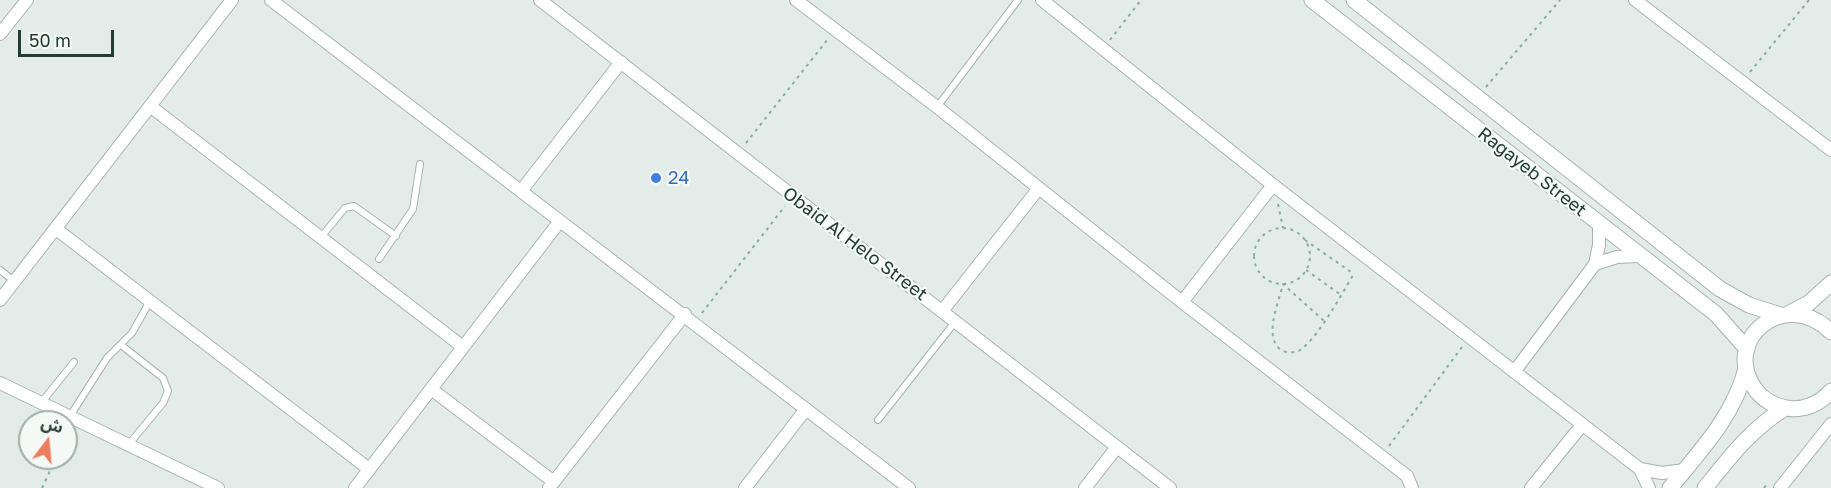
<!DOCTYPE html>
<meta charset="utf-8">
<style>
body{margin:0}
#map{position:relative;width:1831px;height:488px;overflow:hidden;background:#e3ece8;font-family:"Golos Text","Noto Sans Arabic",sans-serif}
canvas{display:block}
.north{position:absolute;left:18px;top:410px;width:60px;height:60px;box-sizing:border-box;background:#f4f9f6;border:2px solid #a0aea9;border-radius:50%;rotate:16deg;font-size:16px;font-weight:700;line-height:24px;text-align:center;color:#233d35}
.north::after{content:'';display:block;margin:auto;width:21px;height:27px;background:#ee7c60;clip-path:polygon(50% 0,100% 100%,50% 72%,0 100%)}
.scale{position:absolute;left:18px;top:30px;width:96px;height:27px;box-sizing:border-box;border:3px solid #233d35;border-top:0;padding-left:8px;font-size:18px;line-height:21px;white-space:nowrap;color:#233d35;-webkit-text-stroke:4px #f4f9f6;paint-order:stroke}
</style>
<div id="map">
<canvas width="1831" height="488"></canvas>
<div class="north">ش</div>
<div class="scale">50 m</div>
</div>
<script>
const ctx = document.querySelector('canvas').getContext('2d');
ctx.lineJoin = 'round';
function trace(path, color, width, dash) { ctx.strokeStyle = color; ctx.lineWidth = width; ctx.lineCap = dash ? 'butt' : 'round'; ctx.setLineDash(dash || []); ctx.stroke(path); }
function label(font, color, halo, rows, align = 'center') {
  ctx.font = font + ' "Golos Text",sans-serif'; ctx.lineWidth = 4.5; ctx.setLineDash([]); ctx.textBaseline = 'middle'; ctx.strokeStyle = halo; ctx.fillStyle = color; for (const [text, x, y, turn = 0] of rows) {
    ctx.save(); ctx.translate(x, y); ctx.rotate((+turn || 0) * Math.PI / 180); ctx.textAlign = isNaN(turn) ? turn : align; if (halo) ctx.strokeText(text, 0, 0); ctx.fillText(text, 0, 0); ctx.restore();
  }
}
const service = new Path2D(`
 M937 107 1018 0
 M321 237 345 208 354 206 396 236
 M379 259 413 209 420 164
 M0 270 14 281
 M121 345 163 378 168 391 163 403 129 444
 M41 403 74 362
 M70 416 107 358 132 333 150 301
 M878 420 955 322`);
const minor = new Path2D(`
 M271 0 909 488
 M540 0 1170 488
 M796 0 937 107 1182 302 1407 476 1412 488
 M1042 0 1273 185 1640 469 1649 488
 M1635 0 1831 150
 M0 34 27 0
 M150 106 463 347
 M521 191 621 62
 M56 229 369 469
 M1595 264 1617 257 1639 256
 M0 300 232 0
 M1182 302 1273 185
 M943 310 1039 188
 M1514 372 1595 264 1599 245V224
 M0 383 218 488
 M431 389 554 482
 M1640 469 1662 473 1685 470
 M355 488 560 221
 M549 488 685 314
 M745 488 806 409
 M1085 488 1117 447
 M1531 488 1582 425
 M1780 488 1831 424`);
const tertiary = new Path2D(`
 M1312 0 1716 314 1747 349
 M1354 0 1720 289 1749 305 1780 315
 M1788 314 1809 303 1831 283
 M1831 332C1785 286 1720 340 1755 389 1762 399 1774 406 1786 408 1803 411 1820 404 1831 391
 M1670 488C1700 451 1733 417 1746 369
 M1705 488C1729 458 1751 429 1785 408`);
trace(service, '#a6b4af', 8);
trace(minor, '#a6b4af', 14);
trace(tertiary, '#a6b4af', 17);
trace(new Path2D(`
 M1110 40 1141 0
 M1750 72 1809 0
 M1486 87 1560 0
 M746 143 828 39
 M1278 204 1283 228
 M1254 256a28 28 0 1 1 56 0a28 28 0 1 1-56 0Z
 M1305 240 1351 272 1352 277C1340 297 1321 332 1304 347 1299 352 1293 353 1286 352 1260 344 1279 302 1283 284L1324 321
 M1306 270 1341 295
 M702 313 785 206
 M66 437 70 429
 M1389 446 1462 347
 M42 488 56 458
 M1764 488 1768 483`), '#84afa0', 2, [3, 4.5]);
trace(service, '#fff', 6);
trace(minor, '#fff', 12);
trace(tertiary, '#fff', 15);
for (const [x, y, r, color] of [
 [656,178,6,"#3f7fe0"]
]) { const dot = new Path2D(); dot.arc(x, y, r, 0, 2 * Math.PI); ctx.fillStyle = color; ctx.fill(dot); trace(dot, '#f4f9f6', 2); }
label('18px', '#233d35', '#f4f9f6', [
 ["Ragayeb Street",1532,172,38],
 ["Obaid Al Helo Street",855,244,37]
]);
label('18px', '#366cbe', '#f4f9f6', [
 ["24",668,178]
], 'left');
</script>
